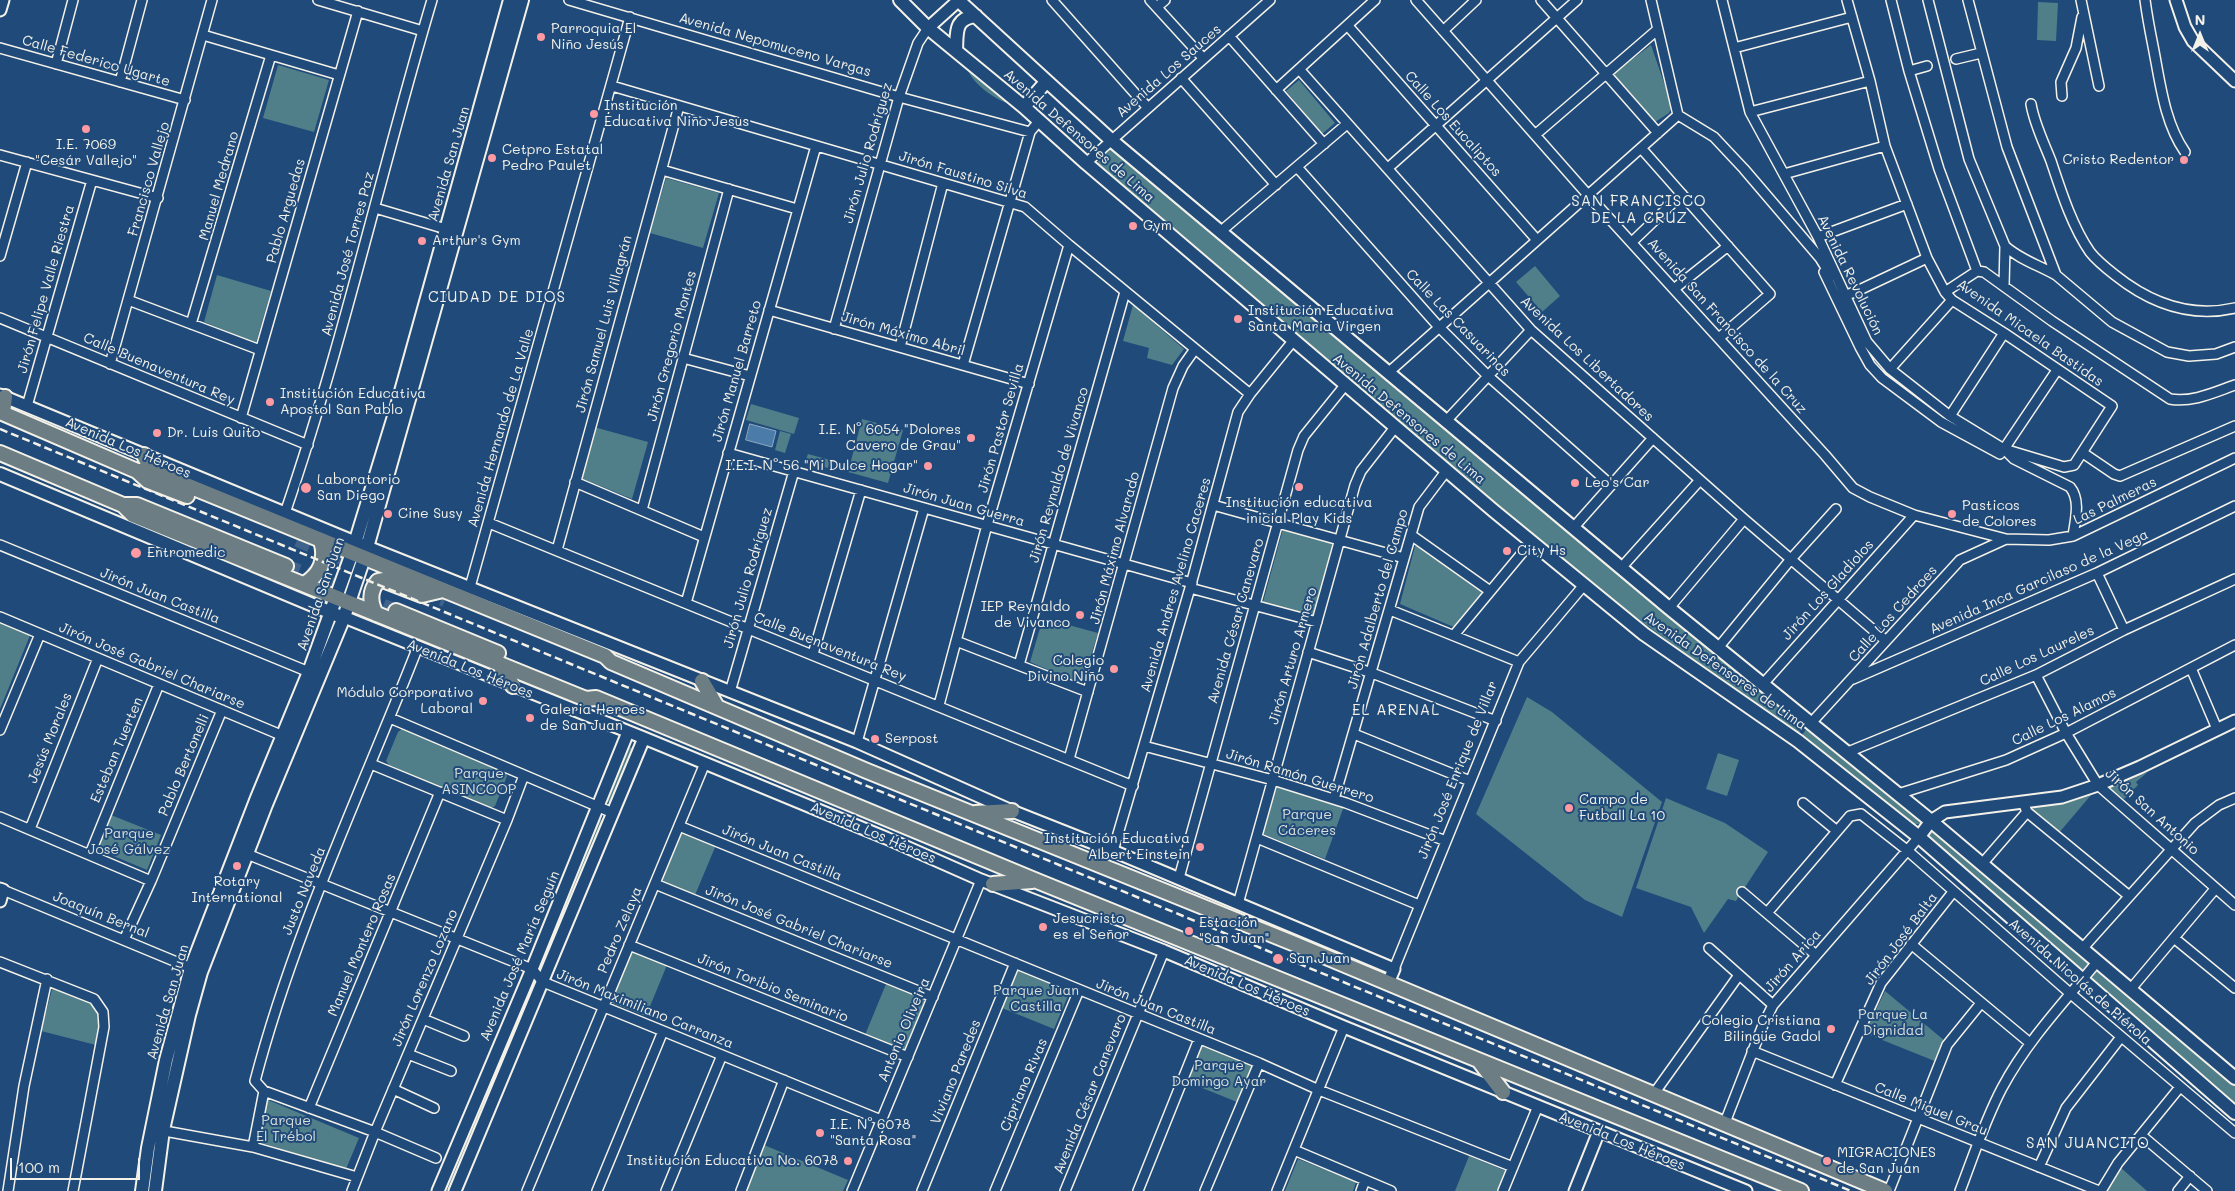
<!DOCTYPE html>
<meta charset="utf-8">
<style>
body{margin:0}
#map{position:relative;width:2235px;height:1191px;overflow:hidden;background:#1f4a7a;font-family:Mali,sans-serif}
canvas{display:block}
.north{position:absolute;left:2175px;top:10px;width:50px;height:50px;-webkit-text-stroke:4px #1f4a7a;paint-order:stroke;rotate:0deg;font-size:14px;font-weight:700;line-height:20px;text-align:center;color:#f4f1e8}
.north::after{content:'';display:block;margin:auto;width:18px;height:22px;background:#f4f1e8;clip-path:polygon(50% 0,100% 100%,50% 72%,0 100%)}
.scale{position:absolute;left:10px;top:1158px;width:130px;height:22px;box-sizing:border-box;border:2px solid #f4f1e8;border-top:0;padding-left:6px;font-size:15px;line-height:18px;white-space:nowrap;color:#f4f1e8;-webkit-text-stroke:4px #1f4a7a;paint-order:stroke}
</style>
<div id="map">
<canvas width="2235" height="1191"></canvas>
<div class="north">N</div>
<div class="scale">100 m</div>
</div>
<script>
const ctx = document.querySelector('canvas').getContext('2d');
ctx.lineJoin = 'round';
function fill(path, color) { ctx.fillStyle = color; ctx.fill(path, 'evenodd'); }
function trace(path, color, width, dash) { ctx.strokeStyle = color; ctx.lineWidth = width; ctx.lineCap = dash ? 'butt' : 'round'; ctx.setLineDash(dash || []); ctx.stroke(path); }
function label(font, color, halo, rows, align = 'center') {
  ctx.font = font + ' Mali,sans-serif'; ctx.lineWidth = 4; ctx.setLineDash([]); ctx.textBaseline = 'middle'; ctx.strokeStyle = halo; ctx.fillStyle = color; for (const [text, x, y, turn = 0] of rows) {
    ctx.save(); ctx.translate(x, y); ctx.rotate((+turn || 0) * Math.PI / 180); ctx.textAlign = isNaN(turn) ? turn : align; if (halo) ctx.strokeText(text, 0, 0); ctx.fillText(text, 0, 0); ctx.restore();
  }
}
fill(new Path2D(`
 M2038 2 2058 3 2056 41 2037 40Z
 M1651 45 1672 106 1669 113 1655 122 1613 74Z
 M278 65 329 80 314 132 263 118Z
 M967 67 1010 104C995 100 970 82 967 67Z
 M1299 80 1335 123 1322 134 1286 91Z
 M1112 146 1806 724 1797 735 1593 586 1097 163Z
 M666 178 719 193 703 248 650 233Z
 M1535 266 1560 296 1542 312 1516 282Z
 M217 275 271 291 256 343 204 322Z
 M1133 305 1184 349 1172 365 1147 358 1149 348 1123 341Z
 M751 404 799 418 794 434 746 420Z
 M862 419 903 430 888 483 848 472Z
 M594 427 648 442 632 499 581 478Z
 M780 431 791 434 785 453 775 450Z
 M808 454 830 460 828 468 805 462Z
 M1283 529 1334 544 1314 616 1263 602Z
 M1418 544 1484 593 1456 628 1400 604 1415 546Z
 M1043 618 1098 633 1082 684 1030 662Z
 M0 621 31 633 0 709Z
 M1527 697 1552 712 1662 802 1622 917 1585 900 1476 814Z
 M403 728 505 772 507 776 495 806 491 808 486 807 389 765 386 761 398 732Z
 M1807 728 1922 820 1921 824H1913L1804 738 1802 735Z
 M630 747 635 750 611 803 606 801Z
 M1718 753 1739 760 1727 796 1706 789Z
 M2148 772 2136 782 2138 785 2124 799 2108 787 2128 781Z
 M1277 785 1344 806 1325 859 1263 834Z
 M2097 788 2058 834 2035 814 2028 804Z
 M1666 798 1725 823 1768 852 1736 901 1728 899 1704 933 1691 907 1636 888Z
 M111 815 161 835 147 870 97 849Z
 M599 819 605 822 544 966 538 964Z
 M1932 829 2091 963 2086 969H2079L1926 838 1929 830Z
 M681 830 716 845 695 895 659 880Z
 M1323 943 1384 969 1381 976 1320 950Z
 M631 951 667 965 646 1016 610 1002Z
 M1019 969 1070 991 1054 1029 1002 1008Z
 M2099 971 2235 1084V1107L2090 979 2096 972Z
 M886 984 925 1000 904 1051 865 1035Z
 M53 986C92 1001 106 997 96 1045L41 1031Z
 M530 986 537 989 452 1191H445Z
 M1885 991 1945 1041 1937 1062 1865 1033Z
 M1200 1045 1252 1066 1237 1102 1185 1081Z
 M268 1100 359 1138 346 1169 259 1142Z
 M764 1145 848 1180 843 1191H745Z
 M1469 1156 1506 1171 1498 1191H1455Z
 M1298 1159 1356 1182 1353 1191H1285Z
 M2120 1167 2147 1191H2105Z`), '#507f89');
const water = new Path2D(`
 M750 424 776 431 772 447 746 440Z`);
fill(water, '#4b7ba8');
trace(water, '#8faac2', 1);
trace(new Path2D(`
 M297 540 395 580
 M286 566 396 611
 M422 591 445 600`), '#3f638a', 14, [14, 7]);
const minor = new Path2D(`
 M318 0 423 31
 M569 0 899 97 1030 132
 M1052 0 1148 108
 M1150 0 1203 58
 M1416 0 1588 195 1825 455 1853 488 1870 497 1914 515 2006 539 2049 540 2073 536 2235 458
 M1541 0 1658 133
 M1651 0 1678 115
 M1722 0 1750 112 1818 237 1867 342 1890 369 1950 416 2004 449 2064 467 2074 465 2112 406 2004 333 1952 300 1945 292 1927 258 1885 146 1870 81 1847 0
 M1891 0 1909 71 1939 169 1977 271
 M1928 0 1969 159 2005 246 2004 286
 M1968 0 2007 147 2056 275 2112 322 2167 352 2189 356 2216 354 2235 347
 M2081 0 2099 86
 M2145 0C2147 15 2150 31 2153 46 2160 81 2164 122 2185 152
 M1157 7 1165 0
 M1348 26 1537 240
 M1443 31 1476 0
 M203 35 339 75
 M1229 36 1324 144
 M0 48 185 100
 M1734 48 1852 17
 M1956 59 1981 53
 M56 64 73 0
 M1299 69 1531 330 1744 519 1885 640
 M1909 71 1927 66
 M1181 78 1276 185
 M120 82 142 0
 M612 86 1025 207 1069 245 1250 394
 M1276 90 1375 0
 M2062 96 2061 82 2076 48 2082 17
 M2031 104C2034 123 2044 143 2051 161 2061 191 2072 226 2090 252 2097 261 2106 268 2115 275 2150 303 2191 318 2235 308
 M1750 112 1870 81
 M1678 115 1714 137 1744 169 1820 258 1831 276
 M1535 135 1657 30
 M1641 148 1770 294 1719 338
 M0 155 158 198
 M1086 163 1270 0
 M1297 167 1439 327 1487 375 1611 485
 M1388 168 1577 0
 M662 170 797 209
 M1784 174 1885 146
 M375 208 446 229
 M1220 232 1347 124
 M1818 237 1907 204
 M1632 242 1682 194
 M2005 246C2019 259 2038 265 2056 275
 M0 256 27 162
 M1824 272 1860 347 1870 365 1882 378 1941 422 2000 454
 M1674 289 1728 246
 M1842 290 1846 295 1855 292 1927 258
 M1945 292 1977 271 1984 272 2052 321 2170 399C2192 403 2215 392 2235 385
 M128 300 260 350
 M769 310 1029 384
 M0 318 308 445
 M191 324 271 55
 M834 329 899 97 918 43 928 28
 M900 347 943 183
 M683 358 750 376
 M110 364 212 0
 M963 365 1030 132 1039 121
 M1890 369 1952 300
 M2057 370 2004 449 2014 459 2070 487C2081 500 2075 521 2073 536
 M1389 372 1678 115
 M27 406 92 180
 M1950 416 2004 333
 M241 418 358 11
 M1447 420 1531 330
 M728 453 1192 583
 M2083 453 2114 474 2120 476 2235 426
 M575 482 704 537
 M1213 505 1404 558
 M642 510 729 189
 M285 513C343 344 381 171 432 0
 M489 523 1133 786
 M1574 527 1653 438
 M1411 535 1490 591
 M0 545 309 672
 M557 550 679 106
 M1621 568 1700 480
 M2097 573 2124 630
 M470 587 630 17
 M1190 588 1317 622
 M686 603 816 146
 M1669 608 1744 519
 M1390 610 1519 662
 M0 617 288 738
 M1454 635 1532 541
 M956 641 1088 692
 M1718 648 1791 559 1836 509
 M1308 652 1372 673 1496 721
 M813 654 861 490
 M1019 665 1125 292
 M2191 668 2217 729
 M2036 675 2066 733 2098 785 2235 905
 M1853 679 2097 573 2235 506
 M1763 684 1914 515
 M730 692 794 471
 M939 705 987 525 1069 245
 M390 718 613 813
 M1811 723 1960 560 2006 539
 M0 730 40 634
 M1354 734 1470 781
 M857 742 924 508
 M1144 746 1273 780 1346 803 1446 841
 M1848 752 2036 675 2124 630 2235 579
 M1069 759 1173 388 1183 366 1195 349
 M371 764 507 820
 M1898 794 2006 760 2066 733 2235 645
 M1334 799 1419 507 1447 470
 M2023 802 2027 812 2128 895
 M1803 803 1837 831
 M0 817 151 881
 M679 826 1259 1063 1319 1090 1513 1167
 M30 829 98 658
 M1257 838 1419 905
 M1113 851 1190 588 1238 412 1250 394 1293 341
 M242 852 532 969 543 982 881 1120
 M90 854 159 684
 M1982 864 2027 812
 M1179 878 1298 450 1304 436 1346 384
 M655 884 933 997
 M3 890 191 968
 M1742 892 1816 955
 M1238 904 1355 485 1361 471 1396 426
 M1767 913 1850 816 1861 814 1908 851 2071 994 2235 1133
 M2174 938 2235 988
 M124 940 151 881 222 710
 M1911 944 2030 1043
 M629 945 908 1057
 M1709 948 1773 1005
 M2082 949 2195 823 2219 805 2235 798
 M0 962 94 999 103 1012 104 1027 73 1191
 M1394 969 1519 662 1584 585
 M2130 990 2215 889
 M423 1019 464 1036
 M1752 1051 2099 1191
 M408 1054 451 1071
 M1835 1085 1881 983 1953 892
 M393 1089 434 1108
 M264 1091 375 1132 436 1158
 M1653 1095 1739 975
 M309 1108 440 792
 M1724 1125 1763 1025 1773 1005 1919 837
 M159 1130 253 1147 357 1177
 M2141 1135 2207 1191
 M253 1147 264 1091 255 1081C294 932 361 792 417 649
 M1294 1150 1391 1191
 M2039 1167 2066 1108 2121 1037
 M8 1191 24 1086 47 979
 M352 1191 375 1132 507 820 524 775
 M527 1191 705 763
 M597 1191 663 1031
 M666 1191 722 1055
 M741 1191 784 1080
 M852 1191 981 880
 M922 1191 1015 963
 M995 1191 1079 990
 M1065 1191 1164 951
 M1138 1191 1199 1039
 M1205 1191 1259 1063
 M1277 1191 1344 1027
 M1361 1191 1365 1180
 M1503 1191 1538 1106
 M1889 1191 1947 1045 1981 1003
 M1960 1191C1973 1157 1985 1120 2002 1088 2027 1041 2064 1002 2097 962
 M2101 1191 2118 1163 2180 1087
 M2178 1191 2190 1176`);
const tertiary = new Path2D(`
 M2176 0 2185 27 2193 41 2235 81
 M0 10 3 0
 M928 28 959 0
 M0 395 355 542 857 742 1012 811 1113 851 1394 969 1388 983
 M344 617 644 738 886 838 981 880 1164 951 1344 1027 1746 1191
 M1919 837 1931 821 1945 812 2062 797 2098 785 2140 767 2235 721
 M0 889 3 890 0 901
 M438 1191 532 969 628 732
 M455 1191 644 738
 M1575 1191 1599 1131`);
const secondary = new Path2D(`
 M900 0 928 28 1024 107 1086 163 1494 511 1644 634 1798 741 1919 837 2235 1113
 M958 0 1111 140 1669 608 1931 821 2235 1078
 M956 50C957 33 954 18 976 16
 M1024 107 1046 82
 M0 474 339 616
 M142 1191 148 1148 166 1060 191 968 257 798 309 672 352 553 395 413 510 0
 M155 1191 163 1130 189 1015 201 972 265 807 344 617 364 558 522 0`);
const primary = new Path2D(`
 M0 412 137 471H152L605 656 611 662 867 771 1290 942 1885 1191
 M3 413 5 397
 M0 453 123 505 133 515 586 699 596 698 1037 881 1801 1191
 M144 455 152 471
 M137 471 148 481 187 496
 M123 505H137L286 566
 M304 584C320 575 327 559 321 541
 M396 611 498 653
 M376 614C370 603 369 591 378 581L383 580 422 595 443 590
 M499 663 513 686
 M702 681 717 707
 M975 813 1012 811
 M993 884 1032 881
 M1480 1062 1503 1092`);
trace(minor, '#f4f1e8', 12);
trace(tertiary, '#f4f1e8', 15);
trace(secondary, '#f4f1e8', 16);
trace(primary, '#f4f1e8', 18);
trace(minor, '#1f4a7a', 9);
trace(tertiary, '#1f4a7a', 11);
trace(secondary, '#1f4a7a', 12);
trace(primary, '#6c7e84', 14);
trace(new Path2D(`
 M0 429 1851 1191`), '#f4f1e8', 2.5, [8, 4]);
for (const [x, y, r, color] of [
 [541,37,5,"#ff9aa2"],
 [594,114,5,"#ff9aa2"],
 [86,129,5,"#ff9aa2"],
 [492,158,5,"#ff9aa2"],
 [2184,160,5,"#ff9aa2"],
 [1133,226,5,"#ff9aa2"],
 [422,241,5,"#ff9aa2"],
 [1238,319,5,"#ff9aa2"],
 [270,402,5,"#ff9aa2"],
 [157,433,5,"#ff9aa2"],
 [971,438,5,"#ff9aa2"],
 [928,466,5,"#ff9aa2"],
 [1575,483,5,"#ff9aa2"],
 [1299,487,5,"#ff9aa2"],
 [306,488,6,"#ff9aa2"],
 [388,514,5,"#ff9aa2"],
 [1952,514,5,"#ff9aa2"],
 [1507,551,5,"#ff9aa2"],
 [136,553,6,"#ff9aa2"],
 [1080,615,5,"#ff9aa2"],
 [1114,669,5,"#ff9aa2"],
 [483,701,5,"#ff9aa2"],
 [530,718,5,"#ff9aa2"],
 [875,739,5,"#ff9aa2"],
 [1569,808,5,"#ff9aa2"],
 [1200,847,5,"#ff9aa2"],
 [237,866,5,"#ff9aa2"],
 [1043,927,5,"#ff9aa2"],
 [1189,931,5,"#ff9aa2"],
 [1278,959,6,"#ff9aa2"],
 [1831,1029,5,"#ff9aa2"],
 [820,1133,5,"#ff9aa2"],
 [848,1161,5,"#ff9aa2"],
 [1827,1161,5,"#ff9aa2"]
]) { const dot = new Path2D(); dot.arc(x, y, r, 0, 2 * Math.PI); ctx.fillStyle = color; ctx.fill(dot); trace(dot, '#1f4a7a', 2); }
label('14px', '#f4f1e8', '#1f4a7a', [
 ["Parroquia El",551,29],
 ["Niño Jesús",551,45],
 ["Institución",604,106],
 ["Educativa Niño Jesus",604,122],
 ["I.E. 7069",86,145,"center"],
 ["\"Cesár Vallejo\"",86,161,"center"],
 ["Cetpro Estatal",502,150],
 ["Pedro Paulet",502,166],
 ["Cristo Redentor",2174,160,"right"],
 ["Gym",1143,226],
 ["Arthur's Gym",432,241],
 ["Institución Educativa",1248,311],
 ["Santa Maria Virgen",1248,327],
 ["Institución Educativa",280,394],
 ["Apostol San Pablo",280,410],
 ["I.E. N° 6054 \"Dolores",961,430,"right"],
 ["Cavero de Grau\"",961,446,"right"],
 ["Dr. Luis Quito",167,433],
 ["I.E.I. N° 56 \"Mi Dulce Hogar\"",918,466,"right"],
 ["Laboratorio",317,480],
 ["San Diego",317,496],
 ["Leo's Car",1585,483],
 ["Institución educativa",1299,503,"center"],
 ["inicial Play Kids",1299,519,"center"],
 ["Pasticos",1962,506],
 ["de Colores",1962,522],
 ["Cine Susy",398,514],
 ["City Hs",1517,551],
 ["Entromedic",147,553],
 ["IEP Reynaldo",1070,607,"right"],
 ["de Vivanco",1070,623,"right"],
 ["Colegio",1104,661,"right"],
 ["Divino Niño",1104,677,"right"],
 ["Módulo Corporativo",473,693,"right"],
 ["Laboral",473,709,"right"],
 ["Galeria Heroes",540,710],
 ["de San Juan",540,726],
 ["Serpost",885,739],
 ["Campo de",1579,800],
 ["Futball La 10",1579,816],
 ["Institución Educativa",1190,839,"right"],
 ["Albert Einstein",1190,855,"right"],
 ["Rotary",237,882,"center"],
 ["International",237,898,"center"],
 ["Jesucristo",1053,919],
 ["es el Señor",1053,935],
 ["Estación",1199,923],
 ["\"San Juan\"",1199,939],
 ["San Juan",1289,959],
 ["Colegio Cristiana",1821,1021,"right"],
 ["Bilingüe Gadol",1821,1037,"right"],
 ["I.E. N° 6078",830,1125],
 ["\"Santa Rosa\"",830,1141],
 ["MIGRACIONES",1837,1153],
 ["de San Juan",1837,1169],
 ["Institución Educativa No. 6078",838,1161,"right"]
], 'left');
label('14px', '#f4f1e8', '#1f4a7a', [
 ["Avenida Nepomuceno Vargas",775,45,16],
 ["Calle Federico Ugarte",96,61,16],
 ["Avenida Los Sauces",1169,71,-41],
 ["Calle Los Eucaliptos",1453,124,48],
 ["Avenida Defensores de Lima",1079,136,41],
 ["Jirón Julio Rodríguez",868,153,-74],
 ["Avenida San Juan",449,164,-74],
 ["Jirón Faustino Silva",963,175,17],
 ["Francisco Vallejo",149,179,-74],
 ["Manuel Medrano",219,186,-74],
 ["Pablo Arguedas",286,211,-74],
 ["Avenida José Torres Paz",348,254,-75],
 ["Avenida Revolución",1850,275,64],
 ["Jirón Felipe Valle Riestra",46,289,-74],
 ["Calle Las Casuarinas",1458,323,46],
 ["Jirón Samuel Luis Villagrán",604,324,-75],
 ["Avenida San Francisco de la Cruz",1727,326,48],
 ["Avenida Micaela Bastidas",2030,333,35],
 ["Jirón Máximo Abril",903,334,16],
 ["Jirón Gregorio Montes",672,346,-75],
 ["Avenida Los Libertadores",1587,359,43],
 ["Calle Buenaventura Rey",159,369,23],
 ["Jirón Manuel Barreto",737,371,-74],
 ["Avenida Defensores de Lima",1409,419,40],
 ["Avenida Hernando de La Valle",501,428,-74],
 ["Jirón Pastor Sevilla",1001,428,-74],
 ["Avenida Los Héroes",128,448,23],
 ["Jirón Reynaldo de Vivanco",1059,475,-74],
 ["Las Palmeras",2115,501,-26],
 ["Jirón Juan Guerra",964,505,16],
 ["Jirón Máximo Alvarado",1115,548,-75],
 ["Jirón Julio Rodríguez",748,578,-74],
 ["Avenida Inca Garcilaso de la Vega",2039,582,-24],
 ["Avenida Andres Avelino Caceres",1176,585,-74],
 ["Jirón Los Gladiolos",1828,590,-48],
 ["Avenida San Juan",321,594,-71],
 ["Jirón Juan Castilla",160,596,22],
 ["Jirón Adalberto del Campo",1378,599,-74],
 ["Calle Los Cedroes",1893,614,-48],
 ["Avenida César Canevaro",1236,621,-74],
 ["Calle Buenaventura Rey",830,647,22],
 ["Jirón Arturo Armero",1293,656,-74],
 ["Calle Los Laureles",2037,656,-25],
 ["Jirón José Gabriel Chariarse",152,666,23],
 ["Avenida Los Héroes",470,669,22],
 ["Avenida Defensores de Lima",1725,671,35],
 ["Calle Los Alamos",2064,717,-26],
 ["Jesús Morales",50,738,-68],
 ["Esteban Tuerten",117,750,-67],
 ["Pablo Bertonelli",184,765,-67],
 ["Jirón José Enrique de Villar",1458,770,-68],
 ["Jirón Ramón Guerrero",1300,776,17],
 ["Jirón San Antonio",2152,812,42],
 ["Avenida Los Héroes",873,833,23],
 ["Jirón Juan Castilla",782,853,22],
 ["Justo Naveda",304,891,-68],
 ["Joaquín Bernal",101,915,22],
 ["Jirón José Gabriel Chariarse",799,927,22],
 ["Pedro Zelaya",620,930,-67],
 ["Jirón José Balta",1901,939,-53],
 ["Manuel Montero Rosas",362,945,-67],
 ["Avenida José María Seguín",520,956,-67],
 ["Jirón Arica",1793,961,-49],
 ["Jirón Lorenzo Lozano",425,978,-67],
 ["Avenida Nicolás de Piérola",2080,982,41],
 ["Avenida Los Héroes",1247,986,23],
 ["Jirón Toribio Seminario",773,988,22],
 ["Avenida San Juan",168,1002,-74],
 ["Jirón Juan Castilla",1156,1007,22],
 ["Jirón Maximiliano Carranza",645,1009,22],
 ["Antonio Oliveira",904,1030,-67],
 ["Viviano Paredes",956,1072,-68],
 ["Cipriano Rivas",1024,1085,-67],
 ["Avenida César Canevaro",1090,1094,-68],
 ["Calle Miguel Grau",1931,1109,22],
 ["Avenida Los Héroes",1622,1141,22]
]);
label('14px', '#dbe0da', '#1f4a7a', [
 ["Parque",479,774],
 ["ASINCOOP",479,790],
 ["Parque",1307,815],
 ["Cáceres",1307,831],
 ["Parque",129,834],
 ["José Gálvez",129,850],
 ["Parque Juan",1036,991],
 ["Castilla",1036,1007],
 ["Parque La",1893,1015],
 ["Dignidad",1893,1031],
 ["Parque",1219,1066],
 ["Domingo Ayar",1219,1082],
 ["Parque",286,1121],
 ["El Trébol",286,1137]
]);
ctx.letterSpacing = '1px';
label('15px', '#f4f1e8', '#1f4a7a', [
 ["SAN FRANCISCO",1639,201],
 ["DE LA CRUZ",1639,218],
 ["CIUDAD DE DIOS",497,297],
 ["EL ARENAL",1396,710],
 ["SAN JUANCITO",2088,1143]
]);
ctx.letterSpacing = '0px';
</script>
